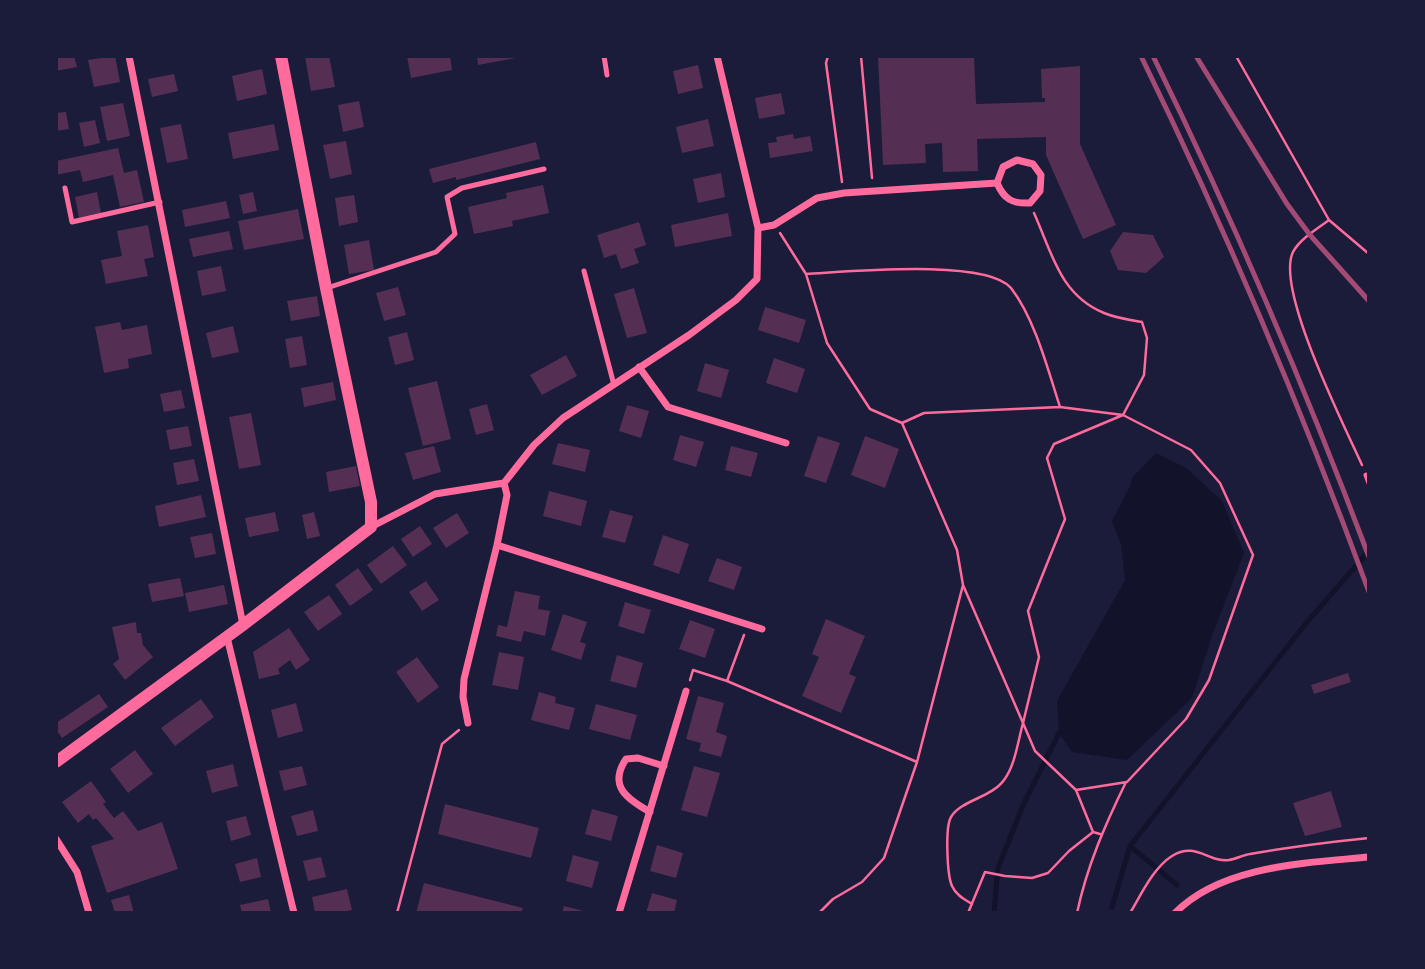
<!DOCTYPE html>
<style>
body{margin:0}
#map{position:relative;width:1425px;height:969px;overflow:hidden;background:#1b1b3a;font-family:Helvetica,sans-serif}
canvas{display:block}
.frame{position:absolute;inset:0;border:58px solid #1b1b3a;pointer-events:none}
</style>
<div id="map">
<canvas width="1425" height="969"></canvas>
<div class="frame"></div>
</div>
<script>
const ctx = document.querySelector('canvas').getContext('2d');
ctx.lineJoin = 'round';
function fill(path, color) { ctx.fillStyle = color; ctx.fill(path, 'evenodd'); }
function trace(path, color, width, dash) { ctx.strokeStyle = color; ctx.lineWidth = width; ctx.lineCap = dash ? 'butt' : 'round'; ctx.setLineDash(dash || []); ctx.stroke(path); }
fill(new Path2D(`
 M1156 453 1186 468 1222 501 1244 553 1213 633 1192 698 1127 760 1072 752 1059 733 1057 701 1125 580 1121 544 1112 521 1130 486 1132 478Z`), '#12122b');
trace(new Path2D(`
 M1177 885 1130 846 1307 622 1369 551
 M1112 907 1130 846
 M994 913 998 868 1024 803 1059 733`), '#12122b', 5);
fill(new Path2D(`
 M56 56H74L77 67 56 71Z
 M115 56 120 82 94 87 88 60Z
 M329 56 335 87 311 91 305 57Z
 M407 56H450L452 70 411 78Z
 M477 56H521V57L478 65Z
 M878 56H974L976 104 1045 102V98H1042L1041 69 1080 66V144L1116 225 1083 239 1046 155V137L977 139 978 171 943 172 942 143 925 144 926 163 883 165Z
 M698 65 703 88 678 94 673 71Z
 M262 69 267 94 237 101 232 76Z
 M174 74 178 91 152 97 148 79Z
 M781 93 785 114 759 119 755 98Z
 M359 101 364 127 343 132 338 105Z
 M123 103 130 136 107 141 100 107Z
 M66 112 69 129 56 131V113Z
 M708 119 714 146 682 153 676 127Z
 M95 120 100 143 84 147 79 123Z
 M181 124 188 159 167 163 160 128Z
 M274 124 279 150 233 159 228 133Z
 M793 134 794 139 810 136 813 151 770 158 768 143 777 142 776 137Z
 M346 141 352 174 330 179 323 145Z
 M536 142 540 159 456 180V177L433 183 429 169Z
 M118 148 124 173 137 170 144 202 120 207 113 175 83 182 80 170 56 175V161Z
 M721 173 725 197 698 203 693 179Z
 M543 185 549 213 512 221 513 226 474 234 468 207 507 198 506 193Z
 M97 192 101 213 79 218 75 197Z
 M253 192 257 211 243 214 239 195Z
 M354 195 358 222 339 226 335 198Z
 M226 201 230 218 185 227 182 210Z
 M298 209 304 239 244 250 238 221Z
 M728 213 732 236 675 247 671 225Z
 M639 222 646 245 634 249 639 263 621 269 616 254 604 258 597 235Z
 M148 225 154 257 144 259 148 276 106 284 101 260 122 256 117 231Z
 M229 231 233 249 193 257 189 239Z
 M1123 232 1153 235 1164 257 1146 273 1118 270 1110 251Z
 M369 240 374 270 349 274 344 245Z
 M221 266 226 291 202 296 197 271Z
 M398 287 406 315 384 321 376 293Z
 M634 288 647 333 627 338 614 294Z
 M317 296 320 316 291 321 287 301Z
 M765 307 806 320 799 343 758 330Z
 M120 322 122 330 147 325 152 354 128 359 129 368 104 373 95 327Z
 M233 326 239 352 212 358 206 333Z
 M407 332 414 360 395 365 388 337Z
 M302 336 307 365 290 368 285 339Z
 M566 355 577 376 542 395 530 375Z
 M774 358 805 369 797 393 766 383Z
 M705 363 729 370 721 398 697 391Z
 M437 381 451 439 423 446 408 388Z
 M333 382 336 400 304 407 301 388Z
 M181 390 185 408 164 412 160 394Z
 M487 404 494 430 476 435 469 409Z
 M627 405 649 411 641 438 619 431Z
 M251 413 261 465 239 469 229 417Z
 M188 426 192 446 170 450 166 430Z
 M680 435 704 442 696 467 673 460Z
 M818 436 840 443 826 483 804 476Z
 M865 436 899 449 885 488 851 475Z
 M558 443 590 450 585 472 552 464Z
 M434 446 441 472 413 480 405 453Z
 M731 446 758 453 751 477 725 470Z
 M194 459 199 481 177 485 173 463Z
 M356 466 360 486 329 492 326 472Z
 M549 491 587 501 581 526 543 516Z
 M201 495 206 517 159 527 155 506Z
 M610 510 633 516 625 543 602 537Z
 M275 512 279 531 249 537 245 518Z
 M314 512 320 536 307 539 302 515Z
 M457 513 469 533 446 548 433 528Z
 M420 526 432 544 413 557 401 539Z
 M212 533 216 554 195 558 190 537Z
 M663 535 689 544 679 574 653 565Z
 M393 546 407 565 381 584 367 565Z
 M717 558 742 567 734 590 708 581Z
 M358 568 373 590 350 606 335 585Z
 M180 578 184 596 152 602 148 584Z
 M426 581 439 600 422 611 409 592Z
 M224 585 228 604 189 612 185 593Z
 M515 591 540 596 538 609 550 611 545 636 524 631 521 642 496 636 498 625 507 627Z
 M329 595 342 614 318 631 304 612Z
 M625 602 651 610 644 634 618 626Z
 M563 614 587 622 580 642 586 644 581 660 551 650Z
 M826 619 865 636 849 674 856 677 841 713 802 696 819 657 812 654Z
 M690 620 715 629 705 658 679 649Z
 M136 622 137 633H141L143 645 153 657 125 680 113 664 119 659 112 627Z
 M289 628 310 660 296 670 290 660 278 669 280 674 259 679 253 652Z
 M499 652 524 657 518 690 492 685Z
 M617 655 643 663 636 688 610 681Z
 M417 657 439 687 418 703 396 672Z
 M1348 673 1351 682 1314 694 1311 685Z
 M539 692 556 697 555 703 575 708 569 730 531 720Z
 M99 694 108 707 62 738 56 729V723Z
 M698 696 724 703 716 732 727 736 721 757 699 751 701 743 686 739Z
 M201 699 214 717 175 746 161 728Z
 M296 703 303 731 278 738 271 710Z
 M596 704 637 715 630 740 589 729Z
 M135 750 153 774 128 793 110 769Z
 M233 764 238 786 212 793 206 771Z
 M302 766 307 785 284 791 279 771Z
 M694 766 720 773 707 817 681 810Z
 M91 781 106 802 103 804 114 818 123 811 138 831 162 822 178 869 107 893 91 846 114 839 96 818 93 820 89 814 78 823 62 802Z
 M1331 791 1342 827 1305 836 1293 803Z
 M445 804 539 828 531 858 438 834Z
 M592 809 618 816 611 841 585 834Z
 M313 810 318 831 297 836 291 816Z
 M246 816 251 835 231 841 226 821Z
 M657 845 683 853 676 878 650 871Z
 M573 855 599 862 592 888 566 881Z
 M321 857 326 877 308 881 303 861Z
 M257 858 261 877 240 882 235 864Z
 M424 883 523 908 521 913H416Z
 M347 889 352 910 338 913H315L312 897Z
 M652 893 677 900 674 913H646Z
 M129 895 134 913H115L111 900Z
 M268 899 271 913H242L240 905Z
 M564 906 587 912V913H562Z`), '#542f53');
trace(new Path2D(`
 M828 56 826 63 842 182
 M861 56 872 178
 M1236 56 1329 220 1369 254
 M1034 213C1052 253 1060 295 1104 313 1116 318 1130 320 1142 322L1147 338 1144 375 1123 415 1054 444 1047 458 1065 519 1028 611 1039 657 1023 723 1035 751 1076 790
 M1329 220C1318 228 1300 239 1293 252 1275 289 1344 425 1362 465
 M780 233 806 274 827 343 870 409 902 423 957 550 963 585 917 762 884 858 862 882 833 899 819 913
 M806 274C846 272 986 258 1011 288 1035 319 1048 370 1060 407
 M902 423 924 413 1060 407 1123 415 1191 450 1220 483 1253 555 1209 680 1186 719 1127 782 1076 790 1093 832
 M963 585 1023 723C1018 741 1015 766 1004 780 991 798 961 800 951 817 945 827 947 875 952 886 956 895 964 899 972 904
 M690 680 693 670 727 681 917 762
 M727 681 744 635
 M397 913 442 744 459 730
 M968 913 985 872 1005 876 1032 878 1048 873 1069 851 1093 832 1100 834
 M1077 913C1087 866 1105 825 1126 782
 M1130 913C1141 895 1153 868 1172 856 1196 841 1209 863 1229 860 1236 859 1243 855 1250 854 1290 847 1329 842 1369 838`), '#ff6b9d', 2.5);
trace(new Path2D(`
 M604 56 607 75
 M65 188 72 222 160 202
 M584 271 614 385
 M327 288 436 252 455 234 447 197 462 188 544 169
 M1366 475 1369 483`), '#ff6b9d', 5);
trace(new Path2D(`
 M129 56 243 625
 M758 228 774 225 817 198 844 193 997 183C1004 199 1012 204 1030 203L1040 191 1041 175 1033 164 1017 160 1003 167 997 183
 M639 367 668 407 786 443
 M371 527 435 494 504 483 534 445 563 418 689 335 736 300 757 279 758 228 717 56
 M497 545 762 629
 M227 637 294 913
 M468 723 463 697 464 679 497 545 507 495 504 483
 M650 812C627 799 608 786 626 759L638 758 664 766
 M56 839 77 872 89 913
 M619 913 686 691
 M1175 913C1222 865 1307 863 1369 857`), '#ff6b9d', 7);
trace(new Path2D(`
 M56 762 243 625 371 527V502L326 288 281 56`), '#ff6b9d', 12);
trace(new Path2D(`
 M1141 56C1226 230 1302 410 1369 592
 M1153 56C1233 219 1305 387 1369 557
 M1196 56 1287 204 1310 235 1369 301`), '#a44b75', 5);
</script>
